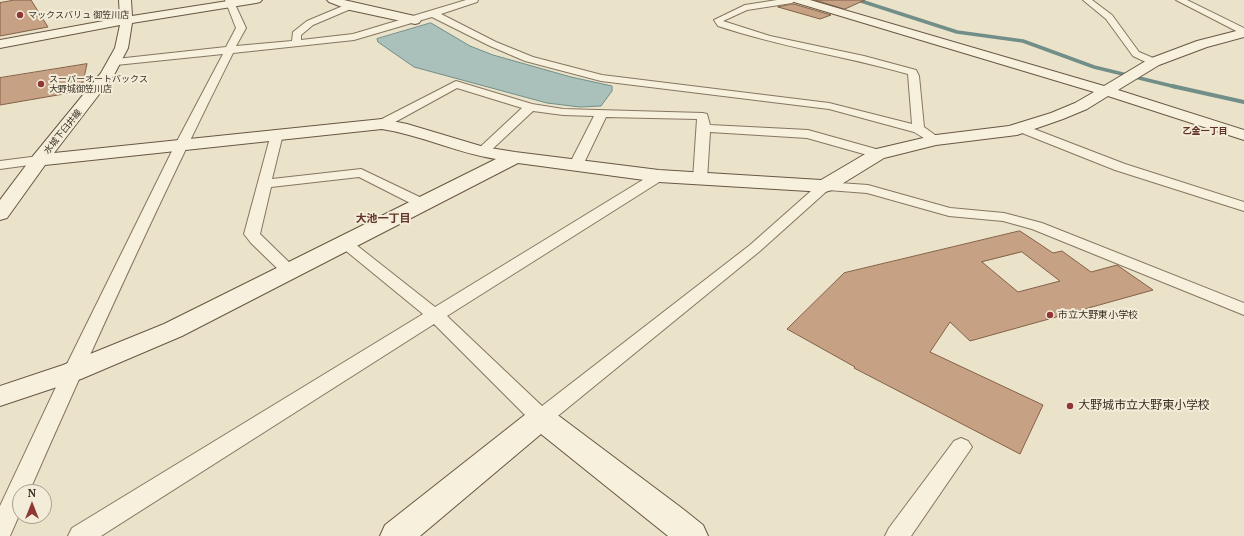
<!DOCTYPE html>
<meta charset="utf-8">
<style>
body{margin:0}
#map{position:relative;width:1244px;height:536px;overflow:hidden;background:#ebe2ca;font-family:"PT Serif",serif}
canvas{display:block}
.north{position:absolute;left:12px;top:484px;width:40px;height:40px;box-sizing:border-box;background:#f3ecd9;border:1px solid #a8a090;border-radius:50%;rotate:0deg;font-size:11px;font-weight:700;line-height:16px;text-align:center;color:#382e22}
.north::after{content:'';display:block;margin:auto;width:14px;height:18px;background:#903735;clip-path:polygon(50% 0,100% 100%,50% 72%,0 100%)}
</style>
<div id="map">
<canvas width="1244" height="536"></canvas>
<div class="north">N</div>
</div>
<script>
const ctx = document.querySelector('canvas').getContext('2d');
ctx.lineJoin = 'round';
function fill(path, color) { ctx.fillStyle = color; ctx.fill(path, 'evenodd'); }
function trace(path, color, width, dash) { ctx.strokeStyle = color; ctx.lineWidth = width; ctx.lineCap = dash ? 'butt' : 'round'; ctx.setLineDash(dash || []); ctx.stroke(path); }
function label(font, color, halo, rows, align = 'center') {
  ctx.font = font + ' "PT Serif","Noto Sans JP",serif'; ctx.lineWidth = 4; ctx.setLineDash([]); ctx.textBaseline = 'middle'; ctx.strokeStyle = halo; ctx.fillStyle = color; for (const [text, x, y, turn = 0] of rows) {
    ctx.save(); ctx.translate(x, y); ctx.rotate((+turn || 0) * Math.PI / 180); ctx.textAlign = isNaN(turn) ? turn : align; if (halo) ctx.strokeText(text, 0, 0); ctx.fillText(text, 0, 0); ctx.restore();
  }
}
const water = new Path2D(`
 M431 23 470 46 493 55 571 77 612 86V91L601 106 580 107 547 103 414 67 378 42 377 39Z`);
fill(water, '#aac0ba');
trace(water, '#718e88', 1);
trace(new Path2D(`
 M858 0 957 32 1023 41 1094 67 1176 87`), '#718e88', 3.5);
trace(new Path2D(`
 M1172 86 1244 102`), '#718e88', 4);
const building = new Path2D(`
 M15 0H31L48 27 0 36V3Z
 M815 0H865L845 9Z
 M792 4H794L831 15 820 19 778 7Z
 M87 64 81 91 0 105V78Z
 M1020 231 1053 253 1062 251 1091 272 1117 265 1153 290 970 341 950 322 930 352 1043 405 1020 454 854 368 855 367 787 329 844 273ZM1022 252 1060 281 1018 292 982 262Z`);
fill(building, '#c6a184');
trace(building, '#836148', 1);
const street = new Path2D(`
 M225 0H233L246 28 236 46 292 41 293 32 307 21 350 3 354 6 353 8 313 25 301 35V40L353 34 466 0H478L477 2 441 14 496 42 533 57 602 75 829 103 912 124 908 74C845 56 780 47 718 26L714 20 745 5 777 0H796L792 3 747 10 723 21 770 36 864 56 916 70 919 76 924 127 942 140 940 143H932L914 132 829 109 601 81 525 61 490 46 432 17 354 40 233 53C161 197 94 344 29 492H20V513L10 536H0V506L63 372 175 145 223 54 116 65 111 62 116 59 226 47 236 28Z
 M1083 0H1092L1112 15 1139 52 1158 60 1159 62 1158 64H1150L1133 56 1106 19Z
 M1176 0H1187L1244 28V35Z
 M456 81 532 104 563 109 703 113 707 114 710 125 808 130 883 151 884 154 883 157 878 158 807 138 710 132 707 179 705 182H695L693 179 697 119 606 117 583 165 581 168H571L569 165 594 116 563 115 533 111 486 155H478L476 152 478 149 522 108 457 88 386 127H378L376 124 378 121Z
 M1021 124 1125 164 1244 202V211L1115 170 1017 131 1015 128 1017 125Z
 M277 130 281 131 283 134 272 179 361 169 428 201 430 204 428 207 423 208 418 207 359 177 271 187 260 234 297 270 295 274 289 275 283 274 251 243 244 234 271 134 273 131Z
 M39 156 44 157 45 160 44 163 0 169V161Z
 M659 172 664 173 666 176 664 179 447 316 542 406 750 245 820 183 825 182 868 185 950 208 1004 213 1042 223 1244 303V315L1032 229 1003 221 949 216 867 193 828 190 760 251 548 424 541 426 534 424 434 324 101 536H68L72 528 423 314 340 246 337 243 340 240 345 238 350 240 435 307 654 173Z
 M961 438 968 441 972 447 968 453 911 536H885L889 528 954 441Z`);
const secondary = new Path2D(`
 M119 0H131L132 16 234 0H262L260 2 256 3 132 23 128 48 114 75 54 153 382 119 407 124 484 147 515 152 659 170 821 180 872 150 936 135 1009 126 1051 113 1075 103 1094 92 794 2 792 0H810L1104 86 1149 59 1197 41 1244 29V37L1207 47 1159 65 1118 90 1244 130V140L1108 96 1087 109 1063 119 1017 135 936 145 884 158 832 190 825 192 659 182 518 163 182 336 81 379 0 406V386L63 365 164 324 496 159C457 153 421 135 382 129L45 165 7 218 0 220V200L33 156 101 73 115 48 120 25 0 48V40L120 18Z
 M327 0H344L419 17 421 20 419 23 415 24 350 10 329 2Z
 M541 407 551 410 683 509 703 525 708 536H668L541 434 420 536H380L385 525 531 410Z`);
trace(street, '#867660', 2);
trace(secondary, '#685743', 2);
fill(street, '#f6f0dd');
fill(secondary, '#f6f0dd');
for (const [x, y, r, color] of [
 [20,15,4,"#903735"],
 [41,84,4,"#903735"],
 [1050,315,4,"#903735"],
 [1070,406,4,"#903735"]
]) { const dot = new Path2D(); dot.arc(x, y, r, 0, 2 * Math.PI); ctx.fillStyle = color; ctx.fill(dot); trace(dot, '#f3ecd9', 1.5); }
label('9px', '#382e22', '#f3ecd9', [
 ["マックスバリュ 御笠川店",28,15],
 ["スーパーオートバックス",49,79],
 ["大野城御笠川店",49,89]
], 'left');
label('bold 9px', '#613425', '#f3ecd9', [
 ["乙金一丁目",1205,131]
]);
label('9px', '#382e22', '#f3ecd9', [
 ["水城下臼井線",63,132,-51]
]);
label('10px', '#382e22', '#f3ecd9', [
 ["市立大野東小学校",1058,315]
], 'left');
label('bold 11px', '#613425', '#f3ecd9', [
 ["大池一丁目",383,219]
]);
label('12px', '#382e22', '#f3ecd9', [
 ["大野城市立大野東小学校",1078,406]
], 'left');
</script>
